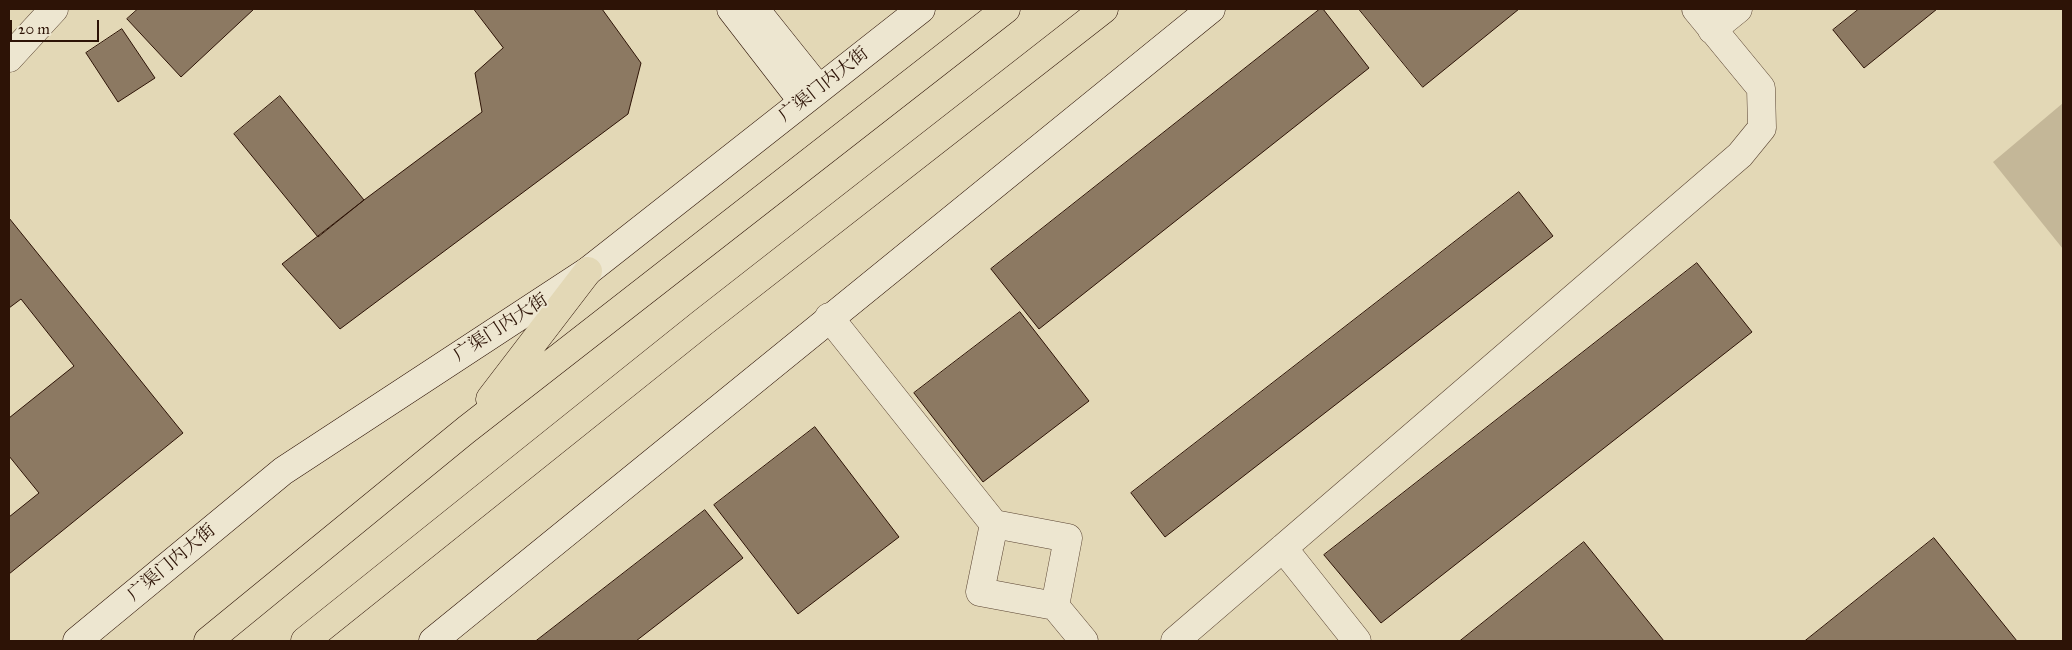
<!DOCTYPE html>
<meta charset="utf-8">
<style>
body{margin:0}
#map{position:relative;width:2072px;height:650px;overflow:hidden;background:#e3d8b6;font-family:"IM FELL Great Primer",serif}
canvas{display:block}
.frame{position:absolute;inset:0;border:10px solid #2d1306;pointer-events:none}
.scale{position:absolute;left:10px;top:20px;width:89px;height:22px;box-sizing:border-box;border:2px solid #2d1306;border-top:0;padding-left:6px;font-size:15px;line-height:18px;white-space:nowrap;color:#2d1306;-webkit-text-stroke:4px #ede6d0;paint-order:stroke}
</style>
<div id="map">
<canvas width="2072" height="650"></canvas>
<div class="frame"></div>
<div class="scale">20 m</div>
</div>
<script>
const ctx = document.querySelector('canvas').getContext('2d');
ctx.lineJoin = 'round';
function fill(path, color) { ctx.fillStyle = color; ctx.fill(path, 'evenodd'); }
function trace(path, color, width, dash) { ctx.strokeStyle = color; ctx.lineWidth = width; ctx.lineCap = dash ? 'butt' : 'round'; ctx.setLineDash(dash || []); ctx.stroke(path); }
function label(font, color, halo, rows, align = 'center') {
  ctx.font = font + ' "IM FELL Great Primer","Noto Serif SC",serif'; ctx.lineWidth = 4; ctx.setLineDash([]); ctx.textBaseline = 'middle'; ctx.strokeStyle = halo; ctx.fillStyle = color; for (const [text, x, y, turn = 0] of rows) {
    ctx.save(); ctx.translate(x, y); ctx.rotate((+turn || 0) * Math.PI / 180); ctx.textAlign = isNaN(turn) ? turn : align; if (halo) ctx.strokeText(text, 0, 0); ctx.fillText(text, 0, 0); ctx.restore();
  }
}
fill(new Path2D(`
 M2063 103V249L1993 162Z`), '#c4b798');
const building = new Path2D(`
 M138 9H254L181 77 127 19Z
 M474 9H602L641 63 628 114 340 329 282 264 364 200 482 112 475 73 503 48Z
 M1320 9H1323L1369 68 1039 329 991 269Z
 M1359 9H1519L1423 87Z
 M1859 9H1937L1864 68 1833 30Z
 M122 29 155 78 118 102 86 53Z
 M280 96 364 200 318 237 234 134Z
 M1519 192 1553 236 1165 537 1131 493Z
 M9 218 183 433 9 574V517L39 493 9 456V418L74 366 21 299 9 308Z
 M1697 263 1752 332 1381 623 1324 555Z
 M1020 312 1089 401 983 482 914 393Z
 M815 427 899 537 798 614 714 505Z
 M705 510 743 558 636 641H536Z
 M1934 538 2017 641H1805Z
 M1584 542 1664 641H1460Z`);
fill(building, '#8c7962');
trace(building, '#2d1306', 1);
const street = new Path2D(`
 M1712 30 1738 9
 M9 58 54 9
 M829 317 994 524
 M994 524 1068 538 1055 606 980 592Z
 M1283 548 1357 641
 M1055 606 1084 641
 M1175 641 1740 155 1762 128 1761 88 1696 9`);
const secondary = new Path2D(`
 M731 9 803 102
 M755 9 819 89
 M77 641 283 471 588 271 921 9
 M433 641 1211 9`);
const primary = new Path2D(`
 M490 399 588 271
 M208 641 466 430 1006 9
 M305 641 702 323 1104 9`);
trace(street, '#5a4432', 29);
trace(secondary, '#2d1306', 29);
trace(primary, '#2d1306', 29);
trace(street, '#ede6d0', 28);
trace(secondary, '#ede6d0', 28);
trace(primary, '#e3d8b6', 28);
label('18px', '#2d1306', '#ede6d0', [
 ["广渠门内大街",824,85,-38],
 ["广渠门内大街",501,328,-33],
 ["广渠门内大街",172,563,-40]
]);
</script>
